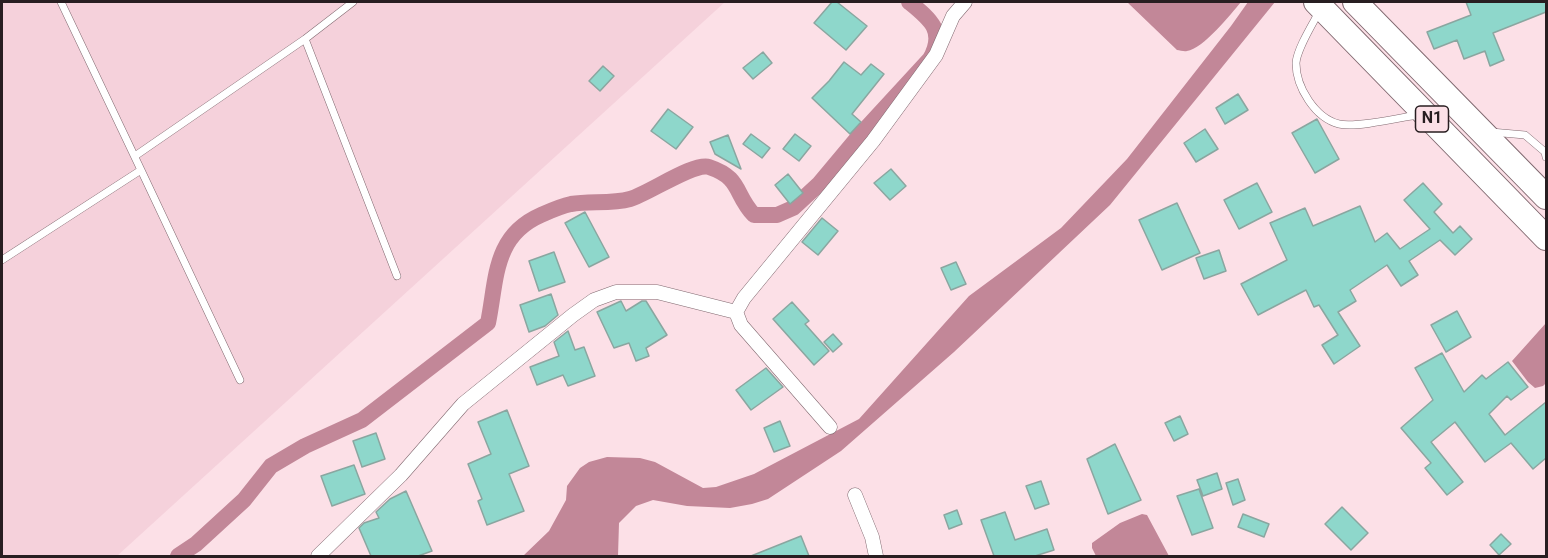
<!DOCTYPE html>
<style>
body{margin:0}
#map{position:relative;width:1548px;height:558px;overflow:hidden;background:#fce0e7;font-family:Roboto,sans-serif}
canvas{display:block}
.frame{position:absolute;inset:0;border:3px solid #281e21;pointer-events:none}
</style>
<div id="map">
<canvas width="1548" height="558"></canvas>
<div class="frame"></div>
</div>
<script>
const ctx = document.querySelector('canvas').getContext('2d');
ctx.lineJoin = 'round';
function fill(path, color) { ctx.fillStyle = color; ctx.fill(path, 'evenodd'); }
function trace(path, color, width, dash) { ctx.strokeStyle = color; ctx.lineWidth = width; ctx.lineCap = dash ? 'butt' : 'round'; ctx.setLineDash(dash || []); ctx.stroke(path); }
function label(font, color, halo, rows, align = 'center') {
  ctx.font = font + ' Roboto,sans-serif'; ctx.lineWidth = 5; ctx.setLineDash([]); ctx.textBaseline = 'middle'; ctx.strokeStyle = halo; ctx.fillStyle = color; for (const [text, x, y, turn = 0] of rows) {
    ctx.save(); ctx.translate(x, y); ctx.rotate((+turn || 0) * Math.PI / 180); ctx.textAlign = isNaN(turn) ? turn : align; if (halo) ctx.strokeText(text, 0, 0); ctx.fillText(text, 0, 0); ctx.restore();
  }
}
fill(new Path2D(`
 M2 2H725L117 556H2Z`), '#f5d1db');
fill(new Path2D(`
 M1127 2H1241C1231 14 1203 49 1187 51 1184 52 1180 50 1177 50Z
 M1248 2H1275L1110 205 954 352 841 451 768 499 752 504 730 508 687 506 653 500 636 506 619 523 618 556H523L549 531 566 500 567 486 580 468 589 462 607 457 640 458 655 462 703 488 716 487 754 474 859 419 969 296 1061 228 1127 159 1231 26Z
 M1546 323V383L1543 386 1535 388 1528 382 1512 361Z
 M1142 514 1147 515 1169 556H1096L1092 548V543L1120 523Z`), '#c28798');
trace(new Path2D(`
 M178 556 196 544 244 500 271 466 305 446 362 420 488 323C497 279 493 236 541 215 550 211 561 206 571 204 590 201 612 204 630 199 648 194 694 162 709 167 742 178 734 194 754 215H777L793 208 819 184 860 135 930 59C946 31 930 19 909 2`), '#c28798', 16);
const building = new Path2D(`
 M832 2H837L867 26 846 50 814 23Z
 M1466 2H1546V12L1493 33 1504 60 1490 66 1485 51 1464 59 1457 40 1434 49 1427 32 1471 15Z
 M763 52 772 63 753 79 743 68Z
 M844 62 861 75 871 64 884 74 852 114 861 122 850 134 812 98 829 81Z
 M603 66 614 76 600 91 589 81Z
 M1238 94 1248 110 1225 124 1216 108Z
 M668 109 693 127 676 149 651 131Z
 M1317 119 1339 159 1315 173 1292 133Z
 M1205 129 1218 149 1196 162 1184 143Z
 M751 134 770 148 762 158 743 144Z
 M795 134 811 146 799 161 783 149Z
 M728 135 741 169 715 154 710 142Z
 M891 169 906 186 890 200 874 183Z
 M788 174 803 193 790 204 775 185Z
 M1257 183 1272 212 1239 229 1224 200Z
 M1423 183 1442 204 1434 212 1453 233 1460 226 1472 239 1455 255 1440 240 1409 261 1418 275 1401 286 1387 265 1350 290 1356 301 1338 312 1360 346 1334 364 1322 345 1338 335 1319 305 1314 307 1306 290 1258 315 1241 284 1287 260 1270 223 1305 208 1313 226 1360 206 1375 242 1387 233 1400 249 1430 229 1404 200Z
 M1177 203 1200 253 1162 270 1139 220Z
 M585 212 609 257 589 267 565 223Z
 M822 218 838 231 818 255 802 242Z
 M1219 250 1226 271 1204 279 1196 258Z
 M554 252 565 282 539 291 529 261Z
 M956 262 966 284 951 290 941 268Z
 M551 294 558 315 545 326 529 332 520 305Z
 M621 301 626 311 642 301H646L667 335 646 348 649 356 636 361 629 343 614 348 597 312Z
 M792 302 809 321 805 324 829 351 814 365 773 319Z
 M1457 311 1471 337 1446 352 1431 325Z
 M568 331 575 350 584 347 595 376 568 386 563 375 537 385 530 367 559 356 554 342Z
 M833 334 842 344 833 352 824 342Z
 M1442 353 1464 392 1482 375 1486 379 1508 362 1528 387 1511 400 1507 396 1489 414 1505 435 1546 402V458L1533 469 1511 443 1485 462 1455 422 1431 442 1463 482 1447 495 1425 468 1431 463 1401 428 1433 400 1415 368Z
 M766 368 783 387 751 410 736 390Z
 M507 410 529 466 509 474 524 511 487 525 478 501 482 499 468 464 491 454 478 422Z
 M1180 416 1188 434 1174 441 1165 423Z
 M780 421 790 446 774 452 764 428Z
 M376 433 385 459 362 467 353 441Z
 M1115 444 1141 500 1108 514 1087 459Z
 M354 465 365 494 332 506 321 476Z
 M1217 473 1222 489 1203 496 1197 480Z
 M1238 479 1245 500 1233 505 1226 483Z
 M1041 481 1049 504 1035 509 1026 486Z
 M1199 489 1213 528 1192 535 1177 496Z
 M406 491 432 551 418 556H371L359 528 364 523 379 518 376 512 390 499Z
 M1342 507 1368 533 1351 550 1325 524Z
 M957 510 962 524 949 529 944 515Z
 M1005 512 1015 540 1047 529 1054 550 1035 556H994L981 520Z
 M1243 514 1269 524 1264 537 1238 527Z
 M1501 534 1511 544 1499 555 1490 545Z
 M801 536 809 556H751Z`);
fill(building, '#8ed7cb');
trace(building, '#8aa6a0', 1.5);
const lane = new Path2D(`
 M1319 12C1312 25 1297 49 1296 63 1296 87 1315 118 1339 124 1356 128 1399 118 1417 115
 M305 39 397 276
 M1491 132 1525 135 1545 152 1546 157
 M135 156 305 39 353 2
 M141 170 240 380
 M2 260 141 170 61 2`);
const street = new Path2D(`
 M830 427 741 325 736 312 744 298 873 141 936 55 953 16 965 2
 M855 495 872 537 876 556
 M318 556 401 475 463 404 573 315 594 300 616 292H657L736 312`);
const highway = new Path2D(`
 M1316 2 1546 238
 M1355 2 1546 197`);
trace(lane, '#816970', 8);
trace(street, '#816970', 15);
trace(highway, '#816970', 26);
trace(lane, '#fff', 7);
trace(street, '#fff', 14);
trace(highway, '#fff', 24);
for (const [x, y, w] of [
 [1432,119,33]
]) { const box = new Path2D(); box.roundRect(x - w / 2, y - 13, w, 26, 4.5); ctx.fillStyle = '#fce0e7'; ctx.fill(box); trace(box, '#281e21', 1.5); }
label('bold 16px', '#281e21', null, [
 ["N1",1432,119]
]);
</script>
